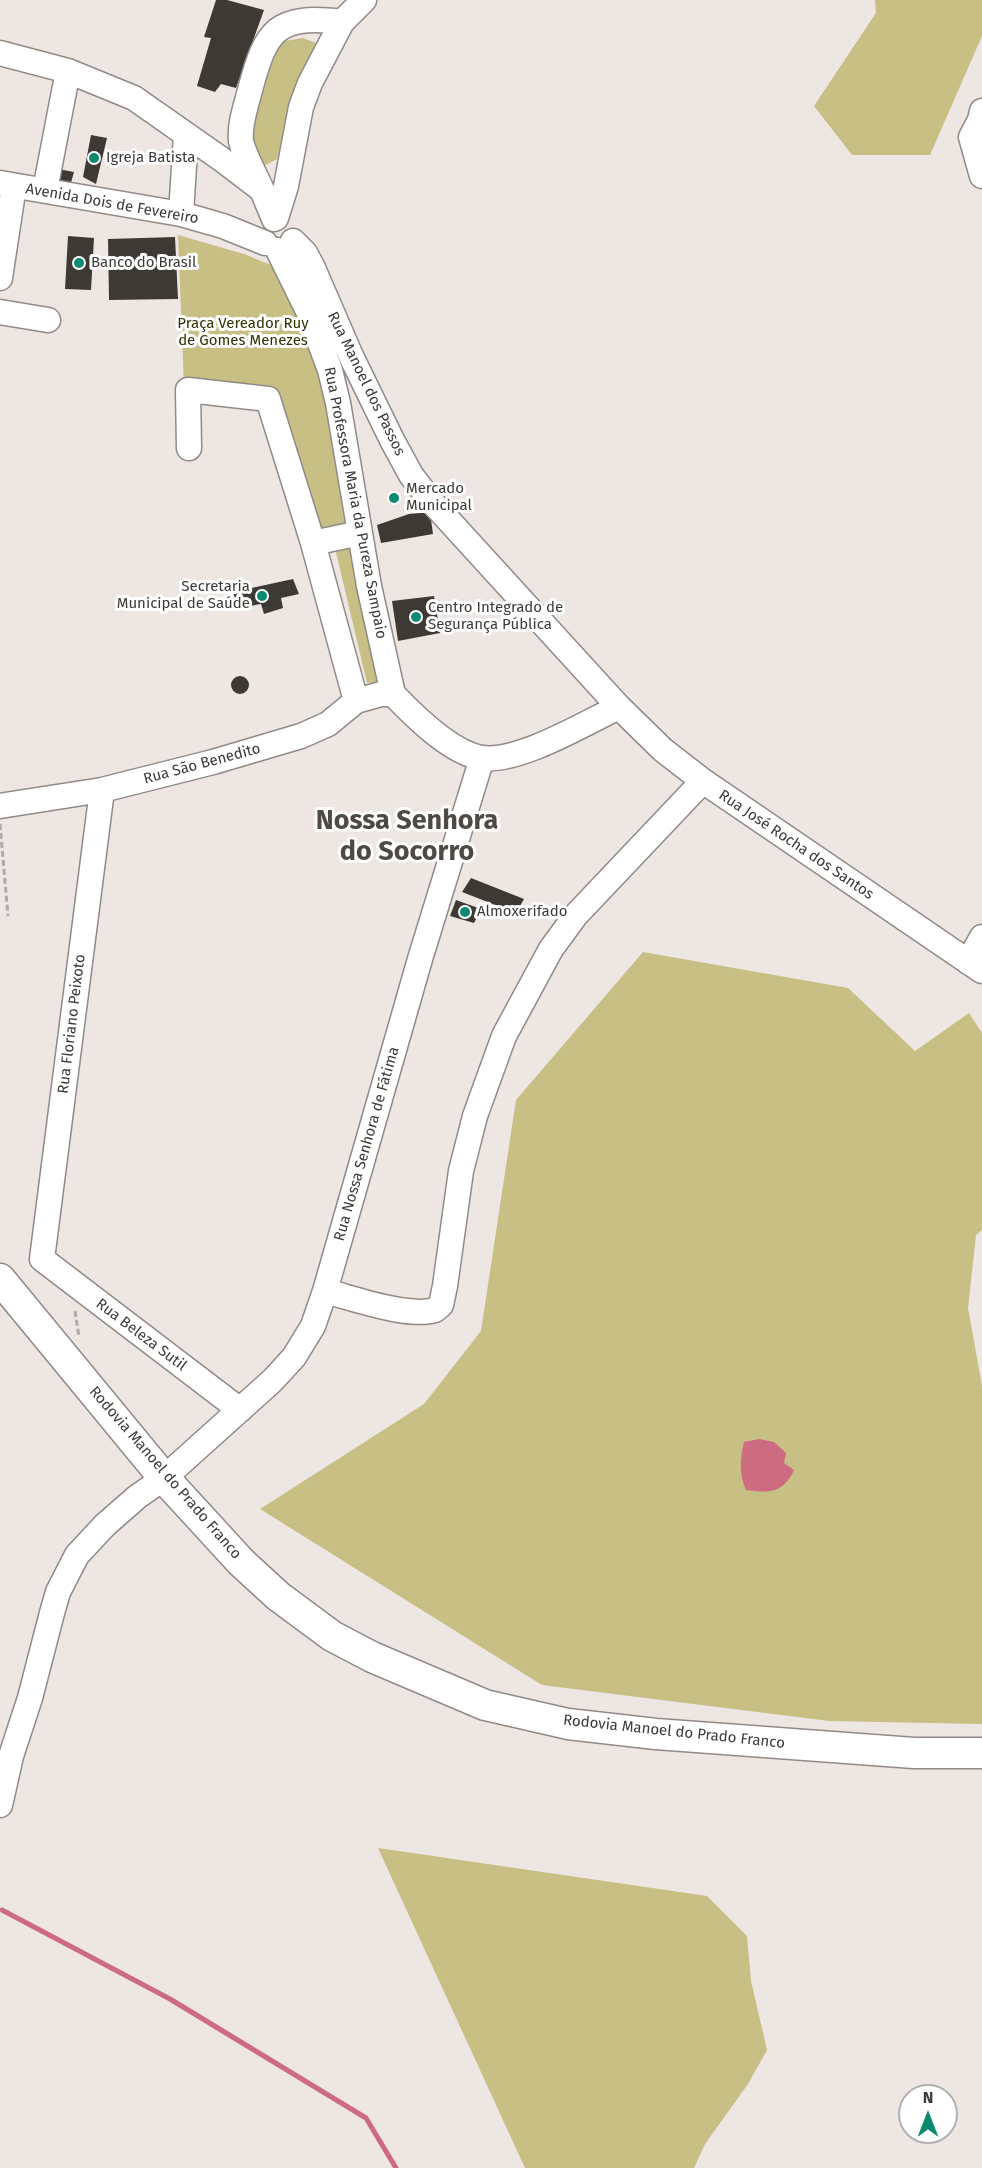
<!DOCTYPE html>
<meta charset="utf-8">
<style>
body{margin:0}
#map{position:relative;width:982px;height:2168px;overflow:hidden;background:#ede6e2;font-family:"Fira Sans",sans-serif}
canvas{display:block}
.north{position:absolute;left:898px;top:2084px;width:60px;height:60px;box-sizing:border-box;background:#fff;border:2px solid #b1b1b0;border-radius:50%;rotate:0deg;font-size:16px;font-weight:700;line-height:24px;text-align:center;color:#3d3b39}
.north::after{content:'';display:block;margin:auto;width:21px;height:27px;background:#0a8b70;clip-path:polygon(50% 0,100% 100%,50% 72%,0 100%)}
</style>
<div id="map">
<canvas width="982" height="2168"></canvas>
<div class="north">N</div>
</div>
<script>
const ctx = document.querySelector('canvas').getContext('2d');
ctx.lineJoin = 'round';
function fill(path, color) { ctx.fillStyle = color; ctx.fill(path, 'evenodd'); }
function trace(path, color, width, dash) { ctx.strokeStyle = color; ctx.lineWidth = width; ctx.lineCap = dash ? 'butt' : 'round'; ctx.setLineDash(dash || []); ctx.stroke(path); }
function label(font, color, halo, rows, align = 'center') {
  ctx.font = font + ' "Fira Sans",sans-serif'; ctx.lineWidth = 6; ctx.setLineDash([]); ctx.textBaseline = 'middle'; ctx.strokeStyle = halo; ctx.fillStyle = color; for (const [text, x, y, turn = 0] of rows) {
    ctx.save(); ctx.translate(x, y); ctx.rotate((+turn || 0) * Math.PI / 180); ctx.textAlign = isNaN(turn) ? turn : align; if (halo) ctx.strokeText(text, 0, 0); ctx.fillText(text, 0, 0); ctx.restore();
  }
}
fill(new Path2D(`
 M875 0H982V36L930 155H852L814 106 876 13Z
 M303 38 316 43 292 97 277 159 262 167 251 149 252 111 279 42Z
 M178 235 244 254 271 265 285 278 312 345 353 526 318 535 291 431 285 417 184 387Z
 M353 543 383 682 367 683 335 548Z
 M643 952 848 988 915 1051 969 1013 982 1033V1230L976 1235 968 1308 982 1386V1724L829 1721 542 1685 260 1509 424 1404 481 1331 516 1100Z
 M378 1848 707 1896 747 1936 751 1981 767 2050 748 2084 705 2144 694 2168H525Z`), '#c7bf84');
fill(new Path2D(`
 M759 1439 774 1442 786 1453 784 1463 794 1470C783 1494 768 1493 746 1490 739 1474 740 1459 744 1442Z`), '#cd6b80');
trace(new Path2D(`
 M2 1910 170 1999 366 2118 396 2168`), '#cd6b80', 5);
fill(new Path2D(`
 M216 0H227L264 10 236 88 221 84 215 92 197 86 211 38 204 37Z
 M91 135 107 138 96 184 83 177Z
 M58 169 74 172 68 193 53 190Z
 M68 236 94 238 91 290 65 289Z
 M175 237 178 299 109 300 108 239Z
 M430 512 433 534 381 543 377 525 409 514Z
 M293 579 299 594 281 598 283 608 264 614 261 604 238 608 233 592Z
 M434 596 440 633 398 641 392 601Z
 M231 685a9 9 0 1 1 18 0a9 9 0 1 1-18 0Z
 M471 878 524 899 516 913 462 892Z
 M456 900 481 909 474 923 450 916Z`), '#3d3a35');
const minor = new Path2D(`
 M0 53 68 71 134 98 224 161 262 190 274 219
 M982 111 980 120 971 137 982 176
 M0 183 181 214 223 226 265 243
 M261 188C255 174 244 155 241 141 239 125 246 106 250 90 266 30 276 14 342 22
 M45 190 68 71
 M181 214 186 135
 M276 218 286 186 301 107 310 83 342 22 364 0
 M293 241 305 253 313 268 351 356 392 440 411 475 431 501 619 707 663 750 703 781 982 971
 M278 250 308 311 330 370 338 403 369 586 393 694
 M0 278 14 186
 M0 312 48 320
 M189 448 188 390 268 399 313 543 356 701
 M313 543 360 533
 M393 694C414 716 451 753 482 758 519 763 585 723 619 707
 M102 790 42 1259 240 1410
 M0 806 102 790 213 762 301 736 328 724 356 701 381 694H393
 M968 962 982 937
 M325 1291C353 1298 408 1318 435 1310L441 1305 445 1286 461 1171 475 1116 504 1036 551 949 576 915 703 781
 M0 1805 11 1756 30 1698 52 1613 58 1592 77 1555 105 1525 137 1497 164 1478 273 1380 294 1357 313 1326 325 1291 420 959 482 758`);
const major = new Path2D(`
 M0 1279 164 1478 241 1562 278 1596 332 1636 372 1657 485 1705 568 1724 656 1734 914 1753H982`);
trace(minor, '#918a86', 27);
trace(major, '#918a86', 33);
trace(new Path2D(`
 M0 824 8 916
 M75 1311 79 1337`), '#afaaa7', 3, [6, 3]);
trace(minor, '#fff', 24);
trace(major, '#fff', 30);
for (const [x, y, r, color] of [
 [94,158,6,"#0a8b70"],
 [79,263,6,"#0a8b70"],
 [394,498,6,"#0a8b70"],
 [262,596,6,"#0a8b70"],
 [416,617,6,"#0a8b70"],
 [465,912,6,"#0a8b70"]
]) { const dot = new Path2D(); dot.arc(x, y, r, 0, 2 * Math.PI); ctx.fillStyle = color; ctx.fill(dot); trace(dot, '#fff', 2); }
label('15px', '#3d3b39', '#fff', [
 ["Igreja Batista",106,158],
 ["Banco do Brasil",91,263],
 ["Mercado",406,489],
 ["Municipal",406,506],
 ["Secretaria",250,587,"right"],
 ["Municipal de Saúde",250,604,"right"],
 ["Centro Integrado de",428,608],
 ["Segurança Pública",428,625],
 ["Almoxerifado",477,912]
], 'left');
label('15px', '#3d3b39', '#fff', [
 ["Avenida Dois de Fevereiro",112,204,10],
 ["Rua Manoel dos Passos",366,384,64],
 ["Rua Professora Maria da Pureza Sampaio",355,503,79],
 ["Rua São Benedito",202,764,-15],
 ["Rua José Rocha dos Santos",796,845,34],
 ["Rua Floriano Peixoto",72,1024,-83],
 ["Rua Nossa Senhora de Fátima",367,1144,-74],
 ["Rua Beleza Sutil",141,1335,37],
 ["Rodovia Manoel do Prado Franco",165,1473,49],
 ["Rodovia Manoel do Prado Franco",674,1732,6]
]);
label('15px', '#363103', '#fff', [
 ["Praça Vereador Ruy",243,324],
 ["de Gomes Menezes",243,341]
]);
label('bold 27px', '#4f4945', '#fff', [
 ["Nossa Senhora",407,821],
 ["do Socorro",407,852]
]);
</script>
